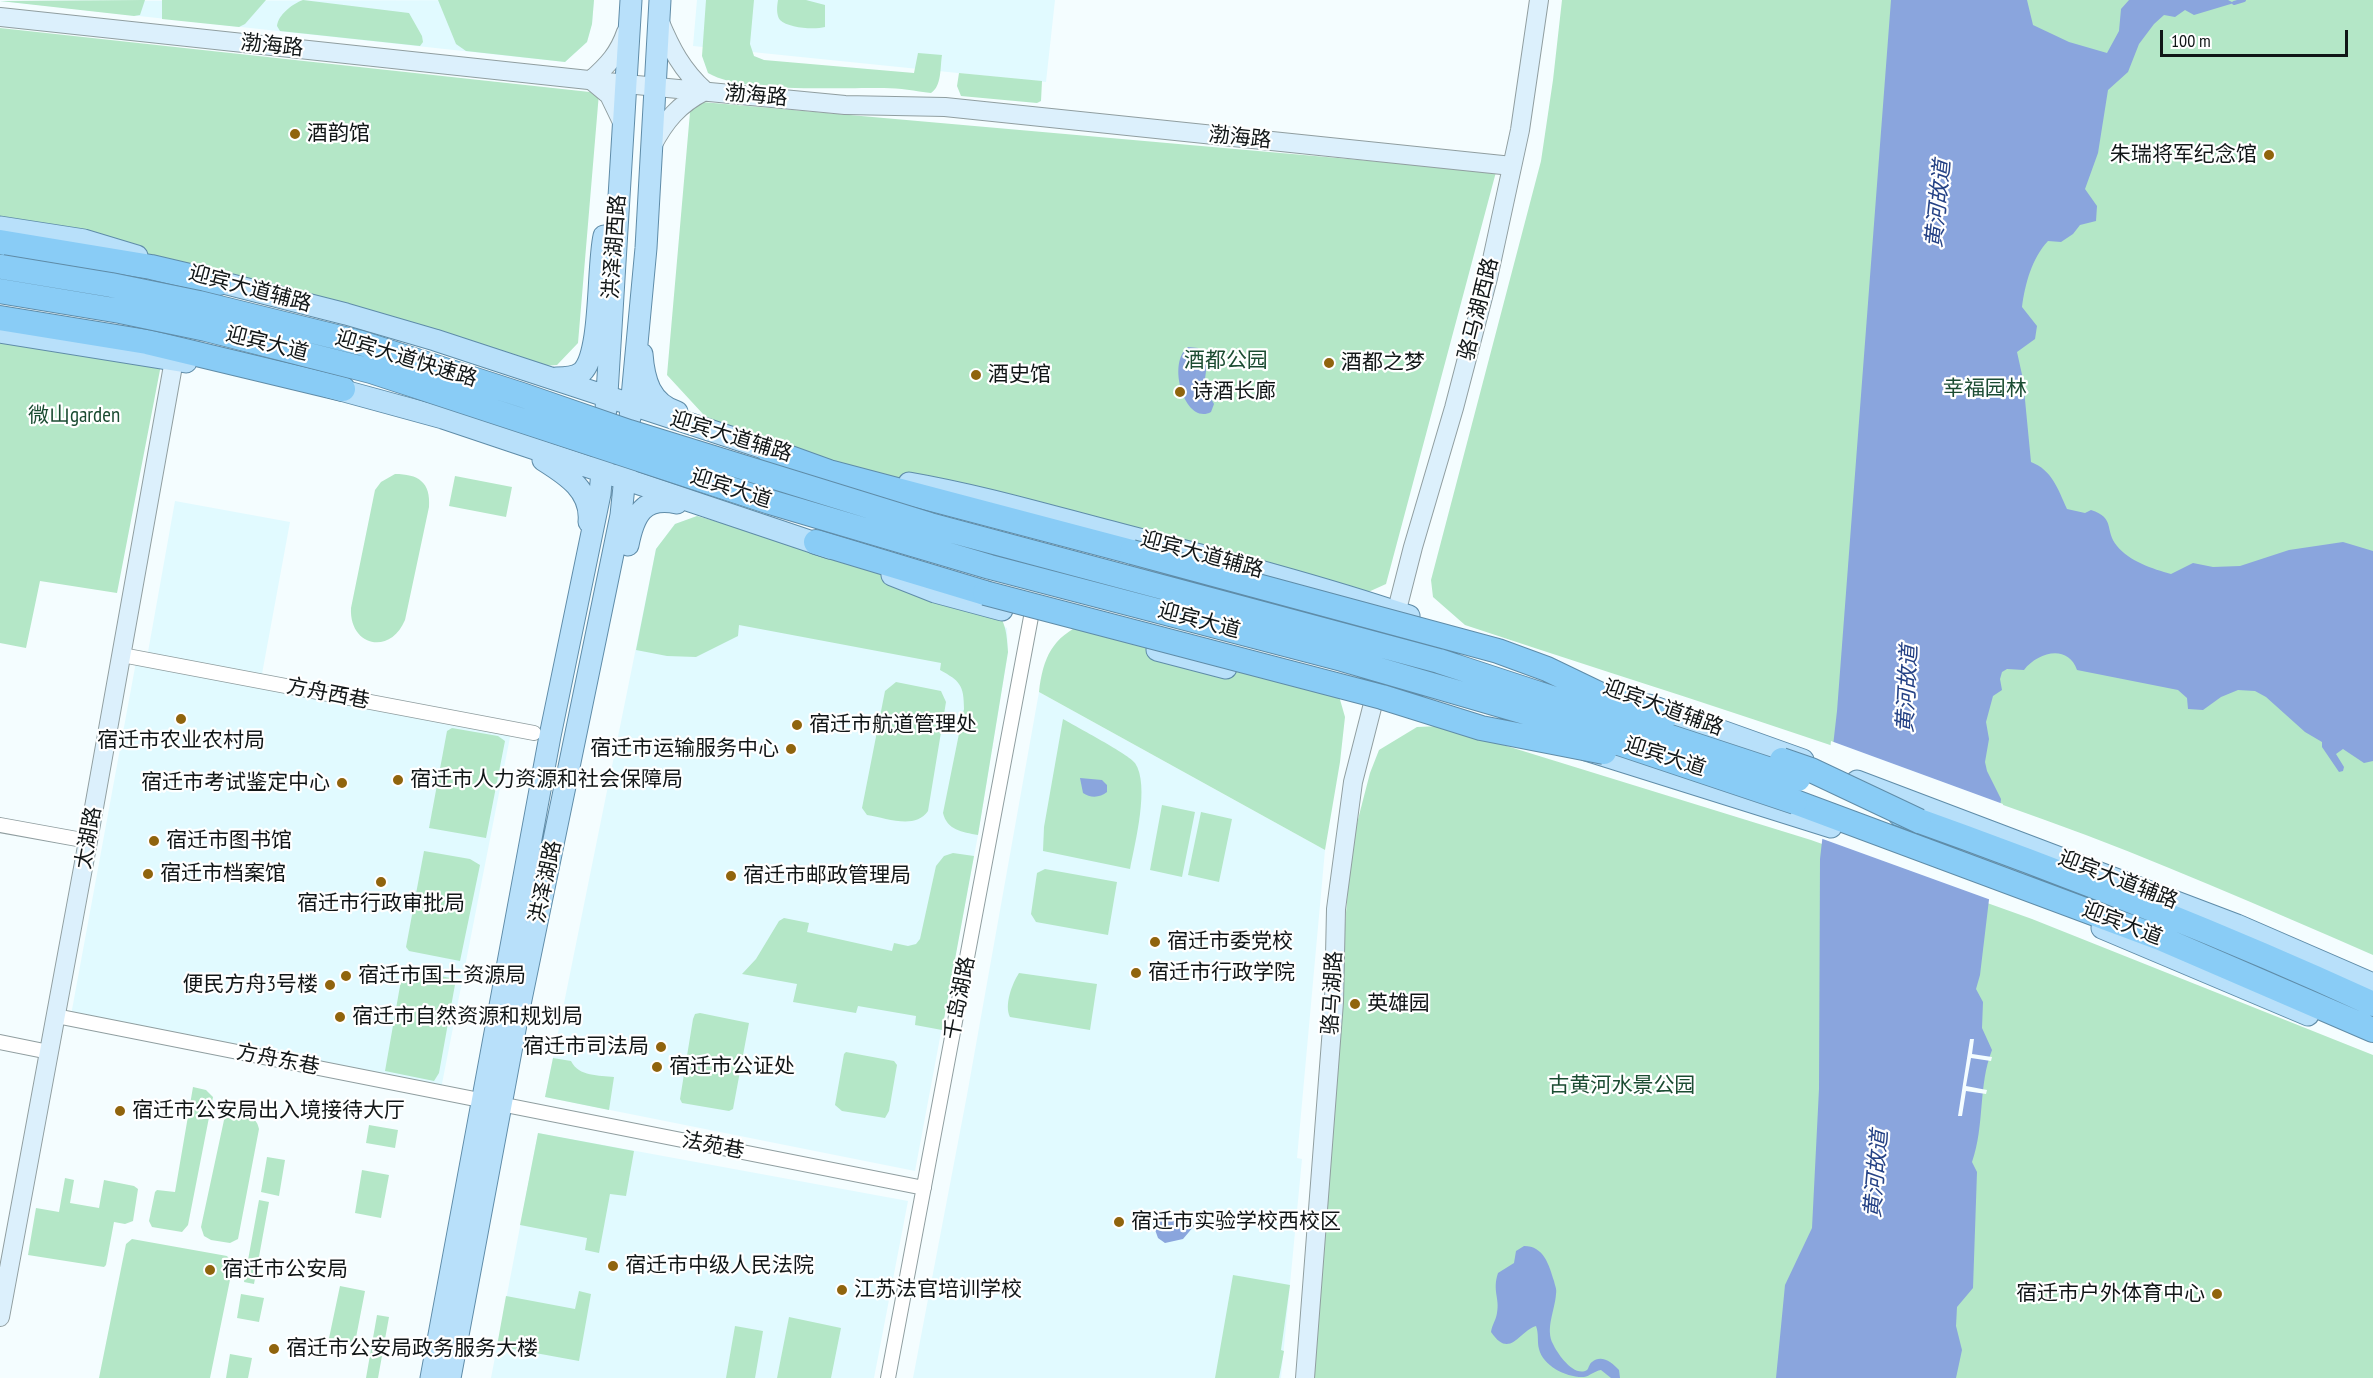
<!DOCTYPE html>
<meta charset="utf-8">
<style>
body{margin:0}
#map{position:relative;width:2373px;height:1378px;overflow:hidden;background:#f4fdff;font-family:"PT Sans Narrow",sans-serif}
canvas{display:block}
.scale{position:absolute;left:2160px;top:30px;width:188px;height:27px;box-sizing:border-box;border:3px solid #111617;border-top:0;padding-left:8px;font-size:18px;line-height:21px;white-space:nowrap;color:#111617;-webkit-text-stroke:4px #fff;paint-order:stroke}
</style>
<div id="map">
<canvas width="2373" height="1378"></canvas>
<div class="scale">100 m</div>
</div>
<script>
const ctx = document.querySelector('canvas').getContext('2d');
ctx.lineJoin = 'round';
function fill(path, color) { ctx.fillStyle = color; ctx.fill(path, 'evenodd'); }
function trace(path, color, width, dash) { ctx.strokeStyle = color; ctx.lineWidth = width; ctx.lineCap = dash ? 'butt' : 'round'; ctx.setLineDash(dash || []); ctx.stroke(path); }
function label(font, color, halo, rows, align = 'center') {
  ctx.font = font + ' "PT Sans Narrow","Noto Sans SC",sans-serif'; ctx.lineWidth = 4.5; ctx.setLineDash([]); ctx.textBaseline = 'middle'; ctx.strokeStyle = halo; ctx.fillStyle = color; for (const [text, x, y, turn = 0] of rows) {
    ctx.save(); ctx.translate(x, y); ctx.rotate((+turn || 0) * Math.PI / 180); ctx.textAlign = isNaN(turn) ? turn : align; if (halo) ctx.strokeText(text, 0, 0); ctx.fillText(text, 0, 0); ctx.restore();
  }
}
fill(new Path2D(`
 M594 0 592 24 587 42 565 62 0 1Z
 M697 0H1055L1046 82 693 46Z
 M175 501 290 522 262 674 513 722 439 1099 69 1026 138 651 148 652Z
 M697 516 1007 628 1008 652 978 835 915 1171 545 1097 656 549 675 524Z
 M1039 692 1325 850 1297 1158 1302 1159 1281 1378H913L967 1095Z
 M538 1133 908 1201 874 1378H491Z`), '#e1faff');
fill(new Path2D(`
 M145 0 140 15 134 16 0 1Z
 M162 0H266L245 24 239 27 162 19Z
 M303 0 409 13 422 36 423 42 420 46 280 31 277 26C278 15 292 4 303 0Z
 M438 0H594L592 24 587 42 565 62 466 51 456 44Z
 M706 0H754L750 44 754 56 764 60 914 73 918 53 942 55C940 67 942 86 931 93 915 91 900 88 884 88 841 87 743 94 708 73L702 56Z
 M778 0H806L825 5V27C814 30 788 28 780 20 776 15 777 6 778 0Z
 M1562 0H2373V955C2265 908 2156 860 2045 820 1854 750 1659 689 1465 625L1433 597 1431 580 1541 161 1553 80Z
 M0 28 599 93 578 343 557 365 530 367 0 237Z
 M959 73 1042 81 1041 101 1037 103 961 96 957 86Z
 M691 101 1496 172 1386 584 1335 607 921 501 714 426 667 375Z
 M0 324 160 357V370L117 593 40 581 26 648 0 643Z
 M395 474C418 474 431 482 429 507L405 620C390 656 349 646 351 608L375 490 381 482Z
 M455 476 512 487 506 517 449 506Z
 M697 516 973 594C1001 615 1006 615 1008 652L978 835C962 832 947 830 943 813L964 709C964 685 960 681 940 670L941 663 739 625 738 636 696 657 667 656 636 650 656 549 675 524Z
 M1085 623 1339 696 1345 717 1340 762 1325 850 1039 692C1043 658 1052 637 1085 623Z
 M896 682 941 691 946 702 928 811C915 830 887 818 867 815L862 808 885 691Z
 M1063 719C1075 726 1130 755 1135 763 1150 785 1135 843 1130 869L1043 851 1044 827Z
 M1442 726 1811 840 2032 919 2373 1055V1378H1307L1349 877 1356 827 1370 773 1379 750 1417 727Z
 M452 728 498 736 505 741 486 838 429 828 447 731Z
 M1162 805 1195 812 1182 877 1150 870Z
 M1201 812 1232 819 1219 882 1188 875Z
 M424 851 470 859 480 865 460 961 409 951 406 947Z
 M953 853 974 856 942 1030 915 1025 916 1016 858 1006 856 1013 793 1002 797 984 742 974 756 959 779 921 784 918 809 923 807 932 892 951 894 943 908 946 916 944 920 939 936 866 944 856Z
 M1045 869 1117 882 1108 935 1036 922 1031 914 1037 873Z
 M403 969 456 979 439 1073 434 1081 385 1071Z
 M1019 973 1097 984 1090 1030 1010 1017C1004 1005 1012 984 1019 973Z
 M700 1013 749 1023 733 1109 729 1111 682 1103 680 1099 693 1019 695 1014Z
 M846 1052 894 1061 897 1065 889 1111 885 1118 842 1111 835 1105 844 1054Z
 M553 1058 571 1061C579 1077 599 1075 614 1077L609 1110 545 1097Z
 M193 1087 206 1090 213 1097 188 1225 182 1232 152 1227 149 1221 155 1192 157 1190 175 1192Z
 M237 1114C248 1116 257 1117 259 1129L238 1239 230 1243 211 1240 204 1236 201 1227 224 1120 226 1117Z
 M369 1125 398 1130 395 1148 366 1143Z
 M538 1133 634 1151 626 1196 610 1194 599 1253 585 1250 587 1238 520 1225Z
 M267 1157 285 1160 279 1196 261 1192Z
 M362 1170 389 1175 381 1218 355 1213Z
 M65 1178 74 1180 70 1203 99 1208 104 1180 134 1186 138 1189 133 1221 125 1224 114 1222 106 1265 104 1267 28 1255 36 1208 59 1212Z
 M259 1200 269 1202 254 1284 244 1282Z
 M132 1239 227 1256 230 1260 232 1270 210 1378H99L126 1244Z
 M1233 1275 1290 1285 1281 1350 1284 1351 1279 1378H1215Z
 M340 1286 365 1291 354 1348 328 1343Z
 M579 1291 591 1294 579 1361 497 1346 506 1296 575 1309Z
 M241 1294 264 1298 259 1322 237 1318Z
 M377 1315 389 1317 378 1378H366Z
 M789 1317 841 1328 831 1378H777Z
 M735 1326 763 1331 755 1378H726Z
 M230 1354 252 1358 248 1378H226Z`), '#b4e7c7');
fill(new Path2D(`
 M1891 0H2027L2033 25 2069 42 2107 53 2119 31 2121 9 2129 0H2228L2234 3 2194 15 2185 10 2175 17 2164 15 2154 24 2139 44 2128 72 2108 90 2098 153 2085 189 2097 206 2096 221 2080 225 2073 234 2061 242 2048 241C2032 258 2025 284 2022 307L2037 326 2035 339 2017 352 2023 379 2031 462C2052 470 2058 489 2067 509L2085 513 2091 510C2116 518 2104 530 2117 546 2129 561 2153 569 2171 574L2193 563 2213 567 2240 566 2289 550 2343 542 2373 551V761L2364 763 2343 749 2336 754 2344 767 2343 771 2339 772 2322 747V742L2305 732 2266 697 2255 691 2238 690 2221 697 2203 710 2188 709 2187 698 2178 690 2077 670C2068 644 2038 652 2024 670L2007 669 2002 672 2000 679 2002 690 1993 696 1986 722 1989 739 1985 762 1987 771 2001 799 1980 975 1976 989 1983 1002 1982 1028 1992 1050C1978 1085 1985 1126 1972 1162L1977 1172 1973 1288 1957 1307 1956 1326 1962 1350 1956 1378H1776L1785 1285 1812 1228 1819 1089 1820 859 1837 711Z
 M1188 347 1198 348 1207 364 1204 386 1214 404 1211 412C1185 426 1166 363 1188 347Z
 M1080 778 1102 780 1107 785V792C1100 798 1090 798 1083 793Z
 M1164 1216 1177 1222 1192 1221 1194 1226 1183 1239 1165 1243 1158 1238 1153 1224 1158 1218Z
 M1524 1246C1544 1246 1549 1265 1554 1281 1555 1286 1557 1289 1556 1294 1555 1310 1545 1329 1553 1344 1557 1353 1574 1378 1587 1370 1589 1368 1589 1364 1592 1362 1601 1354 1612 1362 1619 1370L1620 1378H1611L1601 1370C1594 1371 1590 1376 1584 1377 1567 1378 1543 1366 1539 1349 1537 1342 1539 1334 1536 1326 1519 1331 1510 1360 1491 1332 1492 1325 1496 1320 1497 1313 1500 1298 1492 1291 1498 1273L1514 1263 1516 1251Z`), '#8aa5dd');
fill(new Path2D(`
 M1831 741 2003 804 1991 900 1820 838Z
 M1970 1039H1974L1972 1054 1992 1057 1991 1061 1971 1058 1966 1086 1987 1090 1986 1094 1966 1091 1962 1116H1958Z`), '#f4fdff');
trace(new Path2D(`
 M2234 3 2244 0`), '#8aa5dd', 4);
const street = new Path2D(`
 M122 655 534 733
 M0 825 88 841
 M56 1016 924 1188
 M0 1042 49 1052
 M888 1378 1031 617`);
const secondary = new Path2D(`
 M0 17 626 84 845 105 945 107 1512 166
 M623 124 609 95 591 80C608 65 619 53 626 32
 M652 146C665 121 679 104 705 91 682 70 671 49 659 20
 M0 1317 88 841 174 360
 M1305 1378 1334 1002 1336 909 1353 782 1413 547 1454 408 1488 278 1520 130 1539 0`);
const primary = new Path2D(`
 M0 227 84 240 137 256
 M204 278 346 314 435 340 782 454
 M0 332 186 362
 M642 354C644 380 650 403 677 412
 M556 378C564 378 575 378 582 372 602 353 597 267 604 236
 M326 386 443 418 830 548
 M606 410 631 0
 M630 418 646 248 660 0
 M543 460C567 475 592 491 589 522
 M909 483C978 495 1043 514 1112 532 1212 558 1311 583 1409 616
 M628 545C634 515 643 496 677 503
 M892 575 935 592 1002 610
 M1157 650 1226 668
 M1649 705 1803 760
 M1586 750 1831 827
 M1857 781 2237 925 2373 984
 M2102 928 2308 1015
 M431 1378 550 736 600 494 603 459
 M450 1378 517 1019 621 515 626 467`);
const highway = new Path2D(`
 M0 242 151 267 219 283
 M0 318 147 342 343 389
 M768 450 829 472 1132 552
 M816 542 985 593
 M1795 802 2160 938 2373 1030
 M1900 814C2060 871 2219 933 2373 1004`);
trace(street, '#909ea0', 16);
trace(secondary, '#909ea0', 20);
trace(primary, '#5f8ca8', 23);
trace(highway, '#5f8ca8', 26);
trace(street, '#fff', 14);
trace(secondary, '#dcf0fc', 18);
trace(primary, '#b8e0fa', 21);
trace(highway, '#89ccf6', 24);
const highwayBridge = new Path2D(`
 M2 267 111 285 199 303 361 343 522 395 629 432 930 525 1439 661 1798 779
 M0 291 120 311 206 329 371 371 770 502 990 567 1342 659 1535 715 1795 802
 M1132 552 1498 651 1547 669 1599 694 1664 718
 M985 593 1382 697 1481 728 1604 752
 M1782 760 1811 770 1919 821`);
trace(highwayBridge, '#5f8ca8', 26, []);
trace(highwayBridge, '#89ccf6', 24);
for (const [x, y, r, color] of [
 [295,134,6,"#90640d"],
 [2269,155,6,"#90640d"],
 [1329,363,6,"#90640d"],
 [976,375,6,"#90640d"],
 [1180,392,6,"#90640d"],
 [181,719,6,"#90640d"],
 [797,725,6,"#90640d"],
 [791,749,6,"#90640d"],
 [398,780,6,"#90640d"],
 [342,783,6,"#90640d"],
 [154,841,6,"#90640d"],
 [148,874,6,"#90640d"],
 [731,876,6,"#90640d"],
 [381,882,6,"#90640d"],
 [1155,942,6,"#90640d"],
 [1136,973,6,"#90640d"],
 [346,976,6,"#90640d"],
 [330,985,6,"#90640d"],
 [1355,1004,6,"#90640d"],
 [340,1017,6,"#90640d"],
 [661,1047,6,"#90640d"],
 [657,1067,6,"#90640d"],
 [120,1111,6,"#90640d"],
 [1119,1222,6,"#90640d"],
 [613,1266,6,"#90640d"],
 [210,1270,6,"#90640d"],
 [842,1290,6,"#90640d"],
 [2217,1294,6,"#90640d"],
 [274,1349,6,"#90640d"]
]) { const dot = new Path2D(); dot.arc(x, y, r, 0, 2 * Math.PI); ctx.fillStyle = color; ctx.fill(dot); trace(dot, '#fff', 2); }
label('21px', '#111617', '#fff', [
 ["渤海路",272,46,6],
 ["渤海路",756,96,5],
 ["渤海路",1240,138,6],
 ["洪泽湖西路",615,247,-86],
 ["迎宾大道辅路",250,289,15],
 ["骆马湖西路",1479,309,-76],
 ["迎宾大道",267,344,14],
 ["迎宾大道快速路",406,359,17],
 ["迎宾大道辅路",731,437,17],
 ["迎宾大道",731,489,18],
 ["迎宾大道辅路",1202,555,15],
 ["迎宾大道",1199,621,15],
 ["方舟西巷",328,694,11],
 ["迎宾大道辅路",1663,708,20],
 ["迎宾大道",1665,757,18],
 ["太湖路",89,838,-80],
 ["迎宾大道辅路",2118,880,21],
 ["洪泽湖路",546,882,-78],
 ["迎宾大道",2122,924,21],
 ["骆马湖路",1333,993,-87],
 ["千岛湖路",960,998,-79],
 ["方舟东巷",278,1060,11],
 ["法苑巷",713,1146,11]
]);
label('21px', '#111617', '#fff', [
 ["酒韵馆",307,134],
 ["朱瑞将军纪念馆",2257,155,"right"],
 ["酒都之梦",1341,363],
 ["酒史馆",988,375],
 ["诗酒长廊",1192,392],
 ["宿迁市航道管理处",809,725],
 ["宿迁市农业农村局",181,741,"center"],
 ["宿迁市运输服务中心",779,749,"right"],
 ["宿迁市人力资源和社会保障局",410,780],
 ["宿迁市考试鉴定中心",330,783,"right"],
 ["宿迁市图书馆",166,841],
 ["宿迁市档案馆",160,874],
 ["宿迁市邮政管理局",743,876],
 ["宿迁市行政审批局",381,904,"center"],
 ["宿迁市委党校",1167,942],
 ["宿迁市行政学院",1148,973],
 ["宿迁市国土资源局",358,976],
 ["便民方舟3号楼",318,985,"right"],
 ["英雄园",1367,1004],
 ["宿迁市自然资源和规划局",352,1017],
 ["宿迁市司法局",649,1047,"right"],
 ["宿迁市公证处",669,1067],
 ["宿迁市公安局出入境接待大厅",132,1111],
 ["宿迁市实验学校西校区",1131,1222],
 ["宿迁市中级人民法院",625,1266],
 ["宿迁市公安局",222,1270],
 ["江苏法官培训学校",854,1290],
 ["宿迁市户外体育中心",2205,1294,"right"],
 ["宿迁市公安局政务服务大楼",286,1349]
], 'left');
label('21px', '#1b4c32', '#fff', [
 ["酒都公园",1226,361],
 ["幸福园林",1985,389],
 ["微山garden",74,416],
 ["古黄河水景公园",1622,1086]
]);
label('italic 22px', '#254285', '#fff', [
 ["黄河故道",1939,204,-84],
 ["黄河故道",1908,689,-87],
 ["黄河故道",1877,1174,-85]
]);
</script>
